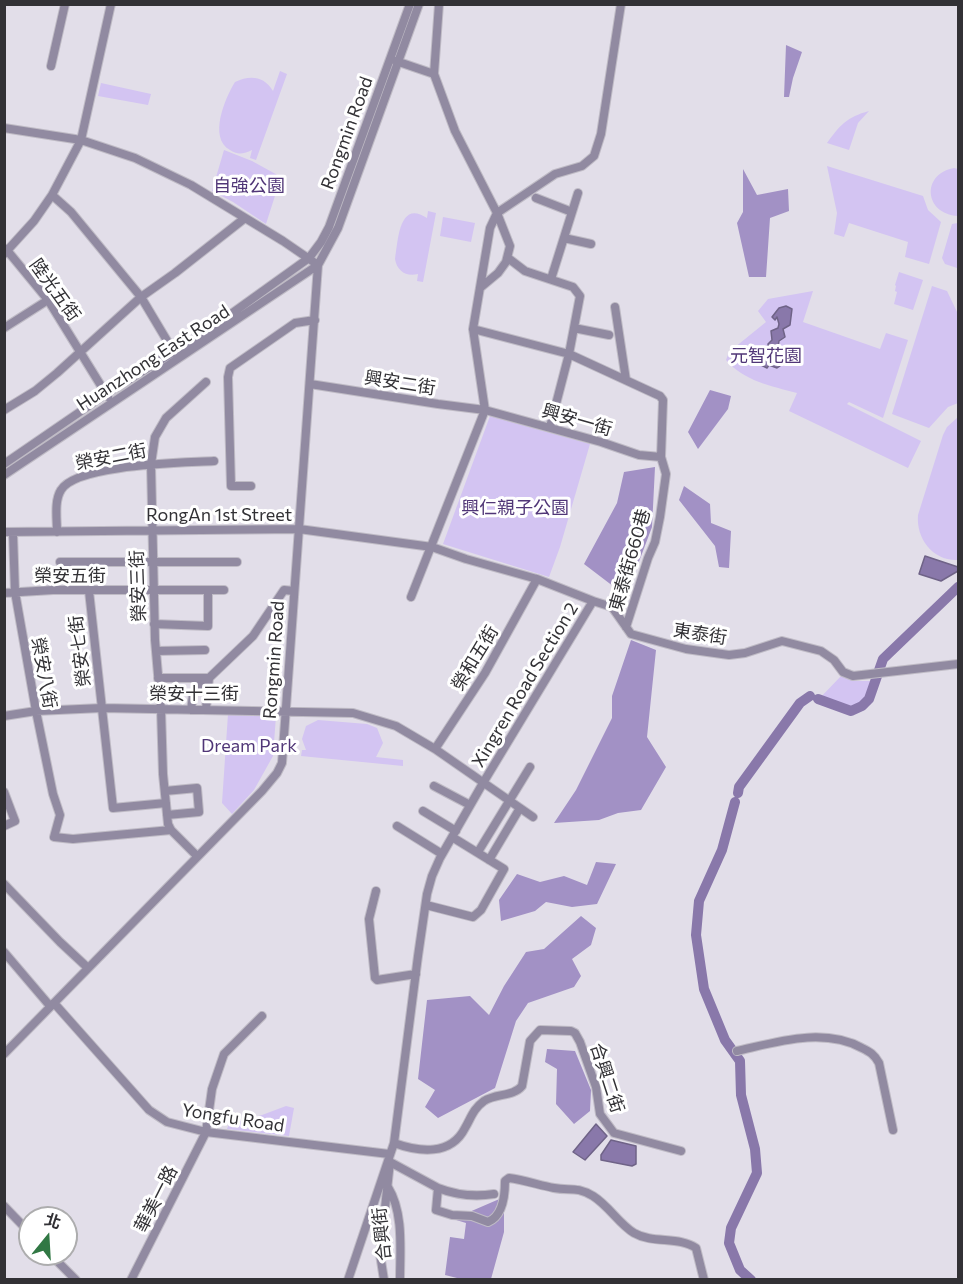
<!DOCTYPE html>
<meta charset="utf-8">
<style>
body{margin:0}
#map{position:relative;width:963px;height:1284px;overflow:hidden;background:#e2dee9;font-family:Commissioner,"Noto Sans TC",sans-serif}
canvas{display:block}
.frame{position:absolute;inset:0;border:6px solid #323135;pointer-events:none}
.north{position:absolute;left:18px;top:1206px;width:60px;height:60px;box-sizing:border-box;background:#fff;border:2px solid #adadae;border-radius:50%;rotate:18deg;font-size:16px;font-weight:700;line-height:24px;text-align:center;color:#323135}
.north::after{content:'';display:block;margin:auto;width:21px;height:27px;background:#317844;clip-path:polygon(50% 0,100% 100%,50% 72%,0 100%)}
</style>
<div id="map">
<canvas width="963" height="1284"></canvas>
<div class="frame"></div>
<div class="north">北</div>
</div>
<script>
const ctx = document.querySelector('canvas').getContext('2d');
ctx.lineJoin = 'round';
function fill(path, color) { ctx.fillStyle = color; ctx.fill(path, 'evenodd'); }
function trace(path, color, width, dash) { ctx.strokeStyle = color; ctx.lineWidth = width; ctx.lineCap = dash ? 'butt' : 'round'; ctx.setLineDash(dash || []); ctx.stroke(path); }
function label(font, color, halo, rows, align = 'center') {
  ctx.font = font + ' Commissioner,"Noto Sans TC",sans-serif'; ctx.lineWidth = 6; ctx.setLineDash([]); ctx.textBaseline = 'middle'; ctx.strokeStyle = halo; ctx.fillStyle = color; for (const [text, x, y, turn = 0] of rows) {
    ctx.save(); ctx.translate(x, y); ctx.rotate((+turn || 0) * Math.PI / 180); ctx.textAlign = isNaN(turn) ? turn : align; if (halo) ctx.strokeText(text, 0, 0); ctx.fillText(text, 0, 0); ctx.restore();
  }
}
fill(new Path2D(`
 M280 71 287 74 256 160 250 158 252 150C244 154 237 155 230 150 208 138 225 98 235 82 250 75 264 76 273 91Z
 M101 83 151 94 148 105 98 96Z
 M869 111 858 123 849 150 827 143C840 125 847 117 869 111Z
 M224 150 252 161 281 177 266 224 233 202 212 191Z
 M827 166 923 196 928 210 941 222 929 264 905 257 908 242 849 223 844 237 834 234 837 213Z
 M954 168 958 169V216C924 214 921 174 954 168Z
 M428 211 436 213 423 282 417 281 418 274C406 277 397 271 395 259 398 241 399 199 427 218Z
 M443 217 475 223 471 242 440 236Z
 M958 223V267L957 268 945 264 942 258 952 224Z
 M899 272 923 280 913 310 894 304 897 292 895 291 896 286 895 285Z
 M932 286 947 291 958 314V403L948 407 929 428 892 414Z
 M813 291 803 322 880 349 886 333 908 340 883 418 849 402 847 404 921 441 908 468 789 411 797 393C771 386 744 381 726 360L729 352 766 322 758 311 768 299Z
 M490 416 590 444 560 547 549 577 443 544Z
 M958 417V560C933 561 916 539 918 515L943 435 947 427Z
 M842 675 855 681H874L859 707 835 706 818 700Z
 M228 714 276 716 273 756 254 790 232 814 222 803Z
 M318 720 367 724 377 728 383 743 376 757 403 760V766L301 756 302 750H306L302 739 306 726Z
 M286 1106 294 1108 289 1136 227 1129 229 1124 262 1115Z`), '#d3c4f2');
fill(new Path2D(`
 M786 45 802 52 793 78 789 97H784Z
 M743 169 757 195 788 189 789 211 770 218 766 277H749L737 223 743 212Z
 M710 390 731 396 728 409 698 449 688 432Z
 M655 467 652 527 626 596 584 564 617 503 624 472Z
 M684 486 710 504 711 523 731 531 729 568 719 567 715 546 679 500Z
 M631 640 656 650 647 737 666 767 641 810 618 813 599 820 554 823 576 790 612 718V696Z
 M596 862 616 864 597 904 572 907 546 902 535 911 501 921 499 900 517 874 540 882 564 876 587 885Z
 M581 916 596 928 591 945 572 959 581 976 574 987 528 1003 516 1021 495 1088 438 1118 425 1107 435 1090 418 1079 427 1000 470 996 489 1015 504 986 526 952 544 949Z
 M547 1049 575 1051 591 1090 590 1111 574 1124 556 1104 557 1069 545 1062Z
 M504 1197V1232L491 1279H461L445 1275 450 1237 464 1239 466 1223 453 1219Z`), '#a291c5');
const water = new Path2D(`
 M786 306 792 309 790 325 783 329 785 337 779 341 778 347 781 348 776 353 780 359V366L777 368 769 365 767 368 759 364 753 365 750 361 755 355 769 354 768 344 772 340 771 331 778 328 779 324 777 317 775 320 772 317 779 308Z
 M925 556 958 567V571L941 581 919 574Z
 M596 1124 607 1136 585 1160 573 1152Z
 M611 1140 636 1146V1164L632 1166 601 1160V1155Z`);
fill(water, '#8978aa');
trace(water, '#6f6387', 1.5);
trace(new Path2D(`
 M818 699 851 711 862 706 869 699 883 659 958 587
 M738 793 739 787 800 703 810 696
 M735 802 722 850 699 901 696 935 704 989 725 1040 740 1061 741 1095 755 1149 757 1173 731 1228 729 1243 740 1270 751 1280`), '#8978aa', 10);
const minor = new Path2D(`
 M439 4 434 74 455 131 497 213 510 246 506 262 498 273 480 288
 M396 61 434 74
 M51 66 65 4
 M4 128 81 140 135 158 191 185 283 241 318 265
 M52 195 71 212 141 297 175 354
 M536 198 572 212
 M497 213 555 174 582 166 594 156 601 134 621 4
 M564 238 591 244
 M6 249 48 300 108 397
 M4 254 34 221 52 195 81 140 111 4
 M508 258 525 271 573 287 580 296 569 354 550 427
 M551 279 578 193
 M615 307 626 380
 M4 328 48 300
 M574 328 609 335
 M473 329 569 354 660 396 663 400 661 457 666 474 660 517 655 542 648 558 626 627
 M310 384 438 404 485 410 601 442 639 455 661 457
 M4 410 35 391 57 373 141 297 175 273 245 218
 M4 464 106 394 210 329 309 258 321 242 329 227 410 4
 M4 475 318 265
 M251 486H231L228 377 230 368 295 323 315 320
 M4 532 299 529 432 547 466 559 537 579 593 601 483 783 440 858 432 876 427 894 418 956 394 1143 348 1280
 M57 532C57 519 54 501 61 490 76 464 184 463 214 461
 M13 533 15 592 36 711 53 794 60 815 54 837 73 839 171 830
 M60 562H237
 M89 591 113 808 166 803
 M4 593 53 590H224
 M411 597 485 410 473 329 490 228 497 213
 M593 601 612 607 631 634 686 649 729 655 745 653 782 641 821 651 834 660 843 672 853 676 958 664
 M154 624 208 626V590
 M156 651 205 650
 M158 678H207
 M206 709 209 678
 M191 710 193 695 200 684 209 678 253 636 284 590 294 591
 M4 716 36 711 102 708 353 713 396 726 435 749 533 817
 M435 749 485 673 537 579
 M434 786 470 805
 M165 791 197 788 199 812 167 815
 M4 792 15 821 4 826
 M423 811 456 831
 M397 826 442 854
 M478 852 530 767
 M197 856 171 830 168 824 163 774 161 709 155 640 151 464 155 437 166 418 206 382
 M489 860 520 808
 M4 884 60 942 88 968
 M376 891 369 919 375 978 377 980 416 974
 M426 905 473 917 481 910 504 869 452 837
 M4 952 50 1006 54 1003 149 1110 167 1122 206 1132 389 1154
 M737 1051C777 1042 823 1027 862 1048 870 1052 874 1054 879 1063L893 1130
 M4 1054 262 791 277 773 282 763 318 265 338 228 419 4
 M394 1143C419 1152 451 1156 465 1128 471 1118 473 1109 484 1101 496 1093 513 1097 522 1086L530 1041 540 1030 571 1031 575 1033 580 1042 596 1087 600 1114 614 1133 681 1151
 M390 1162 438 1188 436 1210 452 1215 472 1216 488 1222C503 1216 505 1196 505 1181L509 1178C524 1180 539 1185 554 1188 570 1191 576 1186 593 1196 609 1206 619 1224 634 1233 653 1244 679 1236 696 1248L704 1280
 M388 1187C404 1213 400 1250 400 1280
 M438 1188C456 1195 475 1197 494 1194
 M4 1206 30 1233
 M50 1254 76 1280
 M131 1280 206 1132 212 1089 224 1054 262 1016
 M384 1280 380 1254 390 1162`);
trace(minor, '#bfbbc5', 10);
trace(minor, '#918aa1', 8);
label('18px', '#323135', '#fff', [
 ["Rongmin Road",347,133,-70],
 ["陸光五街",55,290,54],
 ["Huanzhong East Road",153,358,-33],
 ["興安二街",400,383,9],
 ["興安一街",577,420,16],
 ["榮安二街",111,457,-11],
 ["RongAn 1st Street",219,515],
 ["東泰街660巷",630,560,-74],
 ["榮安五街",70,576],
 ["榮安三街",138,586,-92],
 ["東泰街",700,634,9],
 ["榮安七街",80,651,-97],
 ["榮和五街",475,658,-59],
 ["Rongmin Road",274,660,-86],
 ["榮安八街",44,673,80],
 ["Xingren Road Section 2",525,685,-59],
 ["榮安十三街",194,694],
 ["合興二街",607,1078,72],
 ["Yongfu Road",233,1118,9],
 ["華美一路",156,1199,-63],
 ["合興街",382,1234,-96]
]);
label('18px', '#503677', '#fff', [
 ["自強公園",249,186],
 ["元智花園",766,356],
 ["興仁親子公園",515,508],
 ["Dream Park",249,746]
]);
</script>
